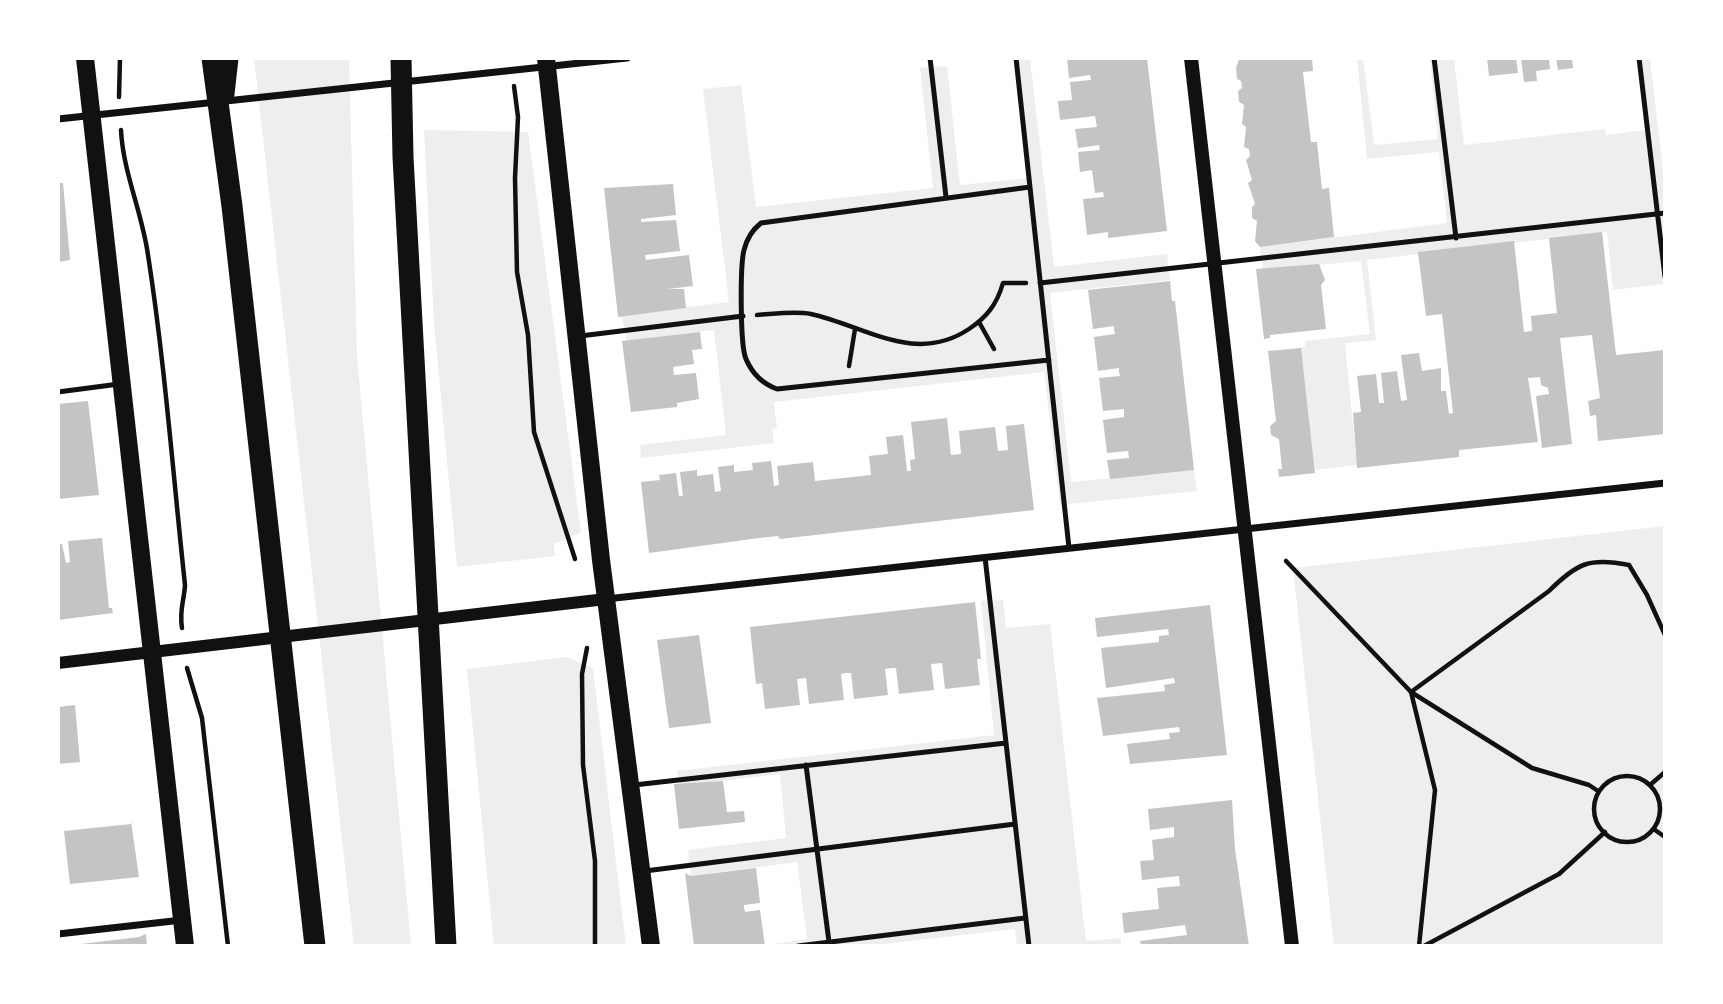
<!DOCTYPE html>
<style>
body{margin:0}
#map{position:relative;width:1723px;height:1004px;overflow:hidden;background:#fff;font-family:"PT Sans Narrow",sans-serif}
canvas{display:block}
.frame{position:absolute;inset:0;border:60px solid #fff;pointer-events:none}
</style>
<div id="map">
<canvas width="1723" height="1004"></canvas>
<div class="frame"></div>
</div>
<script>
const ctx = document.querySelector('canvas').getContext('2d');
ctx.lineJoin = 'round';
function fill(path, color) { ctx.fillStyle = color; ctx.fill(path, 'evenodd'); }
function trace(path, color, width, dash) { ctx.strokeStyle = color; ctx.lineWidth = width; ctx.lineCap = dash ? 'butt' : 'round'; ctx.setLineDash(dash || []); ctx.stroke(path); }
fill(new Path2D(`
 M254 58H349L357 356 411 946H354Z
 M1030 58 1054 267 1167 254 1170 280 1050 293 1071 482 1194 470 1197 491 1060 505 1044 372 774 402 777 428 772 429 774 443 641 458 640 445 726 435 714 330 626 341 622 315 729 302 703 89 741 85 756 207 933 188 920 68 947 66 960 185 1029 178 1015 59Z
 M1357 58H1363L1374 145 1438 139 1430 58H1454L1464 145 1605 129 1606 135 1645 130 1637 58H1650L1665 188V284L1613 290 1607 232 1367 260 1376 340 1345 343 1357 465 1315 470 1301 348 1305 346V341L1370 334 1361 261 1263 270 1260 247 1447 223 1439 152 1367 159Z
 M424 130 528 132 581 533 554 544 555 556 457 567 434 324Z
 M1665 526V946H1334L1293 568Z
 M1003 600 1006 628 1050 624 1086 941 1121 938V946H1017L1015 929 866 946H760L807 939 797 862 691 876 688 850 786 838 780 774 680 786 677 771 994 735 981 601Z
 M567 657 593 668 626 946H494L467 669Z`), '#eee');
fill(new Path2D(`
 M1067 58H1147L1167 231 1108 238V232L1087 235 1083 199 1104 197 1103 192 1095 193 1092 170 1080 172 1078 152 1100 150 1099 145 1078 148 1075 129 1097 127 1095 116 1060 120 1058 101 1072 100 1070 82 1091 80 1090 75 1069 78Z
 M1254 58H1312L1313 71 1303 72 1311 142H1317L1322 189 1329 188 1334 237 1260 247 1255 241 1257 221 1252 218V207L1255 204 1248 183 1252 180 1246 160 1250 156 1249 149 1244 147 1246 127 1242 124 1244 105 1239 102 1238 91 1242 88 1241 81 1237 79 1236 68 1239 59Z
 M1487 58H1516L1518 73 1489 76Z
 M1521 58H1549L1550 69 1536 71 1537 81 1524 82Z
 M1556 58H1572L1573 68 1558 70Z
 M58 183H63L70 260 58 262Z
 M673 184 676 215 641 219V222L676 220 680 251 645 255 646 260 689 255 693 286 668 289H684L686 308 618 317 604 188Z
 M1602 232 1616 355 1665 350V434L1598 441 1596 415 1590 416 1588 401 1600 398 1592 335 1560 338 1572 444 1542 448 1536 396 1549 394 1548 388 1541 385 1540 377 1528 378 1538 442 1459 450V457L1357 468 1353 413 1361 412 1357 376 1376 374 1379 403H1384L1381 373 1397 371 1401 401 1407 400 1401 355 1419 353 1422 371 1441 368V391H1446L1449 414 1453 413 1442 314 1426 316 1418 252 1514 241 1524 332 1532 331 1531 316 1557 313 1549 238Z
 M1319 264 1325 280 1321 285 1326 329 1270 335V338L1264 339 1256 269Z
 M1170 281 1172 301H1175L1194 470 1110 479 1107 460 1129 458 1128 451 1107 453 1103 420 1124 417V409L1103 411 1099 378 1120 376 1119 372V368L1098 371 1094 337 1115 334 1114 330V326L1093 329 1088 290Z
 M700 332 702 349 692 350 694 364 673 367 674 375 696 373 699 399 677 403V407L631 412 622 341Z
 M1301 348 1315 473 1279 477 1278 469H1282L1279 439 1271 435 1270 426 1276 421 1268 351Z
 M88 401 99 495 58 499V404Z
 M947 418 951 455 961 454 959 431 995 427 998 451 1008 450 1006 426 1024 424 1034 510 780 539 778 536 759 538 649 553 641 482 660 480 659 475 676 473 679 496H683L680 472 697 470V476L713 474 715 492 721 491 718 467 734 465V472L753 470 752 463 771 461 774 486 779 485 777 466 813 462 815 481 871 475 869 456 888 454 886 437 903 435 907 471H911L910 460 915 459 911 422Z
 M102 538 109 608H112L113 613 58 620V544H62L66 563 70 562 68 541Z
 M975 602 981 659H977L980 685 945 689 942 663 931 664 934 690 899 694 896 668H892L885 669 888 695 854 699 851 673H846L841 674 844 700 809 704 806 678 797 679 800 705 765 709 762 683 756 684 750 627Z
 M1210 605 1227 755 1130 764 1127 744 1170 739 1169 733 1180 732 1179 727 1103 736 1097 698 1165 691 1164 685 1175 683 1174 678 1106 688 1101 648 1159 642V636L1169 635 1168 629 1097 637 1095 618Z
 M699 635 711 723 669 728 657 640Z
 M75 705 80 762 58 764V707Z
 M723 781 727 812 744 811 745 822 679 829 674 784Z
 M1232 800 1235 849 1249 946H1141L1140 941 1187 935 1185 925 1124 933 1122 913 1159 909 1157 888 1180 886 1179 876 1142 880 1140 861 1154 860 1152 840 1174 837V827L1150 830 1148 809Z
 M131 821 139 877 70 884 64 831 131 824Z
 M756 868 760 903 744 905V908L745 912 760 910 765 946H694L685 873 691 876Z
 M146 934 147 946H64L139 937Z`), '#c4c4c4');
trace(new Path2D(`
 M514 86 518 117 515 178 517 272 528 335 534 432 575 559
 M119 97 120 58
 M121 130C123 172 142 212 148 255 165 364 173 475 185 585 184 602 179 610 182 628
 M757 315C774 314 794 311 811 314 865 326 915 365 969 329 987 317 997 304 1003 283H1026
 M979 322 994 349
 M849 366 855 329
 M1286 561 1411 692 1532 768 1589 785 1598 791
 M587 648 582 674 583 765 595 861V946
 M187 668 202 718 228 946
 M1594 809a33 33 0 1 1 66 0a33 33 0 1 1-66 0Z
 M1650 785 1665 772
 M1655 830 1665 837
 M1419 946 1435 790 1411 692 1549 591C1577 563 1590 557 1629 565L1647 595 1665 635
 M1424 946 1559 874 1605 832`), '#111', 4.5);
trace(new Path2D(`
 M930 58 946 197
 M1016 58 1069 548
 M1434 58 1456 238
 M1639 58 1665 277
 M1030 187 761 223C752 230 747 238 744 250 740 266 740 346 746 359 752 373 763 384 777 389L1049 360
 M1040 283 1665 213
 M580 336 743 316
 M58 392 119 384
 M985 557 1029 946
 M806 765 829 942
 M634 785 1006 743
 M645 871 1015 824
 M798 946 1025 918`), '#111', 5);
trace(new Path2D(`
 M58 119 627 58
 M606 599 1665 483
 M58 934 182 920`), '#111', 7);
trace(new Path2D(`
 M58 663 606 599`), '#111', 12);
trace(new Path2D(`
 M1191 58 1292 946`), '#111', 14);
trace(new Path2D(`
 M85 58 185 946
 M546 58 601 560 651 946`), '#111', 18);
trace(new Path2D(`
 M212 58 232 206 315 946
 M401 58 403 157 446 946
 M224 94 228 58`), '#111', 21);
</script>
